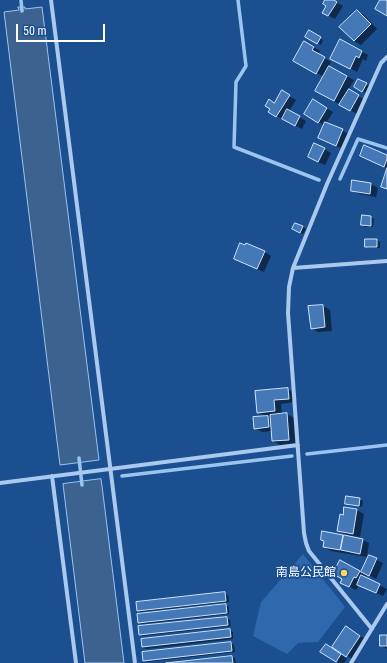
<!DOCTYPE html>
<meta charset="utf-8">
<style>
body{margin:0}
#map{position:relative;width:387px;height:663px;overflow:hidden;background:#1b4f8f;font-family:"Roboto Condensed",sans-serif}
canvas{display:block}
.scale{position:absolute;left:16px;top:24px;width:89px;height:18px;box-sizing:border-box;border:2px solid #fff;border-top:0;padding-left:5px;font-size:12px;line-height:14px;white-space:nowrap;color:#fff;-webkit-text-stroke:3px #1b4f8f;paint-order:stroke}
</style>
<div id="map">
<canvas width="387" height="663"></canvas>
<div class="scale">50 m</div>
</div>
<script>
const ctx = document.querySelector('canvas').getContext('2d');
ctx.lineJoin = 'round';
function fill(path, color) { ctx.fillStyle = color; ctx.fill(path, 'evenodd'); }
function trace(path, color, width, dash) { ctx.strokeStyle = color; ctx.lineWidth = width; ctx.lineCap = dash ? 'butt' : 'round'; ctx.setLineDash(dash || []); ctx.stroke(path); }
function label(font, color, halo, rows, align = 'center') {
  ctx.font = font + ' "Roboto Condensed","Noto Sans JP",sans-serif'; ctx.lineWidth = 4; ctx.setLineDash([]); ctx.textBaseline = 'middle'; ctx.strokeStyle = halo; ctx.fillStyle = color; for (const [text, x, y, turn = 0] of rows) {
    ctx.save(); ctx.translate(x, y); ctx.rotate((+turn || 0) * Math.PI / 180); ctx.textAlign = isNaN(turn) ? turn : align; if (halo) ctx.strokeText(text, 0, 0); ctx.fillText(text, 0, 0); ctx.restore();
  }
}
fill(new Path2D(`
 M303 554 345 607 318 642 298 643 287 654 253 636 261 602Z`), '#2e69ad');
const water = new Path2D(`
 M18 7H25V9L42 7 99 460 60 465 4 12 19 10Z
 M101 479 102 486 124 663H85L63 484Z`);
fill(water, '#3c6290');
trace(water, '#9cc4f0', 1);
fill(new Path2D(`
 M326 0H332L343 6 335 19 324 13 328 6Z
 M357 11 364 15 377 29 361 45 354 41Z
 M309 32 323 40 321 45 306 36Z
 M341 41 368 55 366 61 363 59 357 72 339 62Z
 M305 42 320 51 318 54 331 62 328 67 354 80 348 90 365 100 357 114 316 91 324 77 294 60Z
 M358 80 369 86 366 93 355 87Z
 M282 92 296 100 289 111 306 121 302 129 269 112Z
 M313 100 333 112 326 123 349 134 343 149 319 138 324 125 318 122Z
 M324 149 331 153 325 165 316 161Z
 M387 156V168L368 160Z
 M371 184 378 188 376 197 359 194 352 190Z
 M371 217 374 219 373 227H365L362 225Z
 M303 227 306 229 303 234 296 231Z
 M377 240 380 242V248H369L366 246Z
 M265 252 271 256 264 272 235 259Z
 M323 306 330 310 332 331 318 332 312 328Z
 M287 389 294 392 295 402 281 404 282 415 287 414 294 418 296 443 280 445 273 441 272 431 262 432 255 428 266 417 258 412Z
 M360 499 363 501 362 507 349 505 346 503Z
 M345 509 357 510 364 514 360 537 347 535V537L362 540 369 543 367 557 331 551 324 547 343 536 345 537V535L338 530Z
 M369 556 383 563 376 579 367 574 365 578 387 589 383 596 359 585 356 590 348 586 343 579 340 561 362 573Z
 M225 594 228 595 229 602 141 612 138 610Z
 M226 605 229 607V614L142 624 139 622Z
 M227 618 230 620 231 626 143 636 140 634Z
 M229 630 233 632V639L146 649 143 647Z
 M353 632 367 640 354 660 334 647Z
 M387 636V649L381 646Z
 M231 643 234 645 235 652 147 662 144 660 143 653Z
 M333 649 347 659 344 663H340L336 661Z
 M232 657 235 658 236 663H175Z`), '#0007');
trace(new Path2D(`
 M21 0 22 11
 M238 0 246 66 236 82 234 147 319 180
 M340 179 358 139 387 148
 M307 454 387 445
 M79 458 82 485
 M122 476 292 456`), '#9cc4f0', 3.5);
const building = new Path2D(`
 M325 0H334L337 2 328 16 322 13 326 6 323 4Z
 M380 0H387V16L375 9Z
 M357 10 371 24 354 41 339 27Z
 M309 30 321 37 317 44 305 37Z
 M340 39 362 51 359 58 356 56 350 69 330 59Z
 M304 41 314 47 312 50 325 57 316 74 293 61Z
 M329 66 347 76 334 101 315 91Z
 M358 79 367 83 362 92 354 87Z
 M349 89 359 95 350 111 339 105Z
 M282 90 290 95 276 117 268 112 270 109 265 106 269 99 274 103Z
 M313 99 327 108 318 123 304 114Z
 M287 109 300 116 295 126 282 119Z
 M325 122 343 129 336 146 318 138Z
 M314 143 325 148 318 162 308 157Z
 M364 145 387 155V159L384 167 360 156Z
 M387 168V189L381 187Z
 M352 180 371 183 370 194 351 191Z
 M362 215 371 216V226L361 225Z
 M295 223 303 226 300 233 292 229Z
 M365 239H377V247H365Z
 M240 243 245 245 246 243 265 251 257 269 234 259Z
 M323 305 325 327 311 329 308 306Z
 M288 388 289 399 274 400 275 411 257 413 255 391Z
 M287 413 289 440 272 441 270 415Z
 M268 416 269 427 254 429 253 417Z
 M346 496 360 498 359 506 345 504Z
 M344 507 357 509 353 534 337 531 340 514 343 515Z
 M322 531 343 535 340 550 323 547 324 541 321 540Z
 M344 535 363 539 360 554 341 550Z
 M369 555 377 558 369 576 361 572Z
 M340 560 360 571 356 578 354 577 349 587 340 583 342 579 333 574Z
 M361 575 380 584 376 593 357 585Z
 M225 592 226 601 137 611 136 602Z
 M226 604 227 613 138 623 137 614Z
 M227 617 228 625 139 635 138 626Z
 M346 626 360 636 346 657 332 647Z
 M230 629 231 637 142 647 141 639Z
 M380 635H387V646H380Z
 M231 642 232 651 143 661 142 652Z
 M326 644 341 654 336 662 320 652Z
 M232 656 233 663H166Z`);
fill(building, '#4478b7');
trace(building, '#cfe3fa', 1);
trace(new Path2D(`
 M51 0 135 663
 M293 268 387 261
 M52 476 76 663
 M0 483 298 445
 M372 629 309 551 306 543 304 533 288 313 289 287 293 268 327 184 381 63 387 57
 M351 663 387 604`), '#a9c9ee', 4);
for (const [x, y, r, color] of [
 [344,573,4,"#ffd166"]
]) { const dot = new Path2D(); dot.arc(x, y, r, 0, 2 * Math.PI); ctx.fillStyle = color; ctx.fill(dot); trace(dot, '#1b4f8f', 1.5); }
label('12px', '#fff', '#1b4f8f', [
 ["南島公民館",336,573]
], 'right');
</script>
